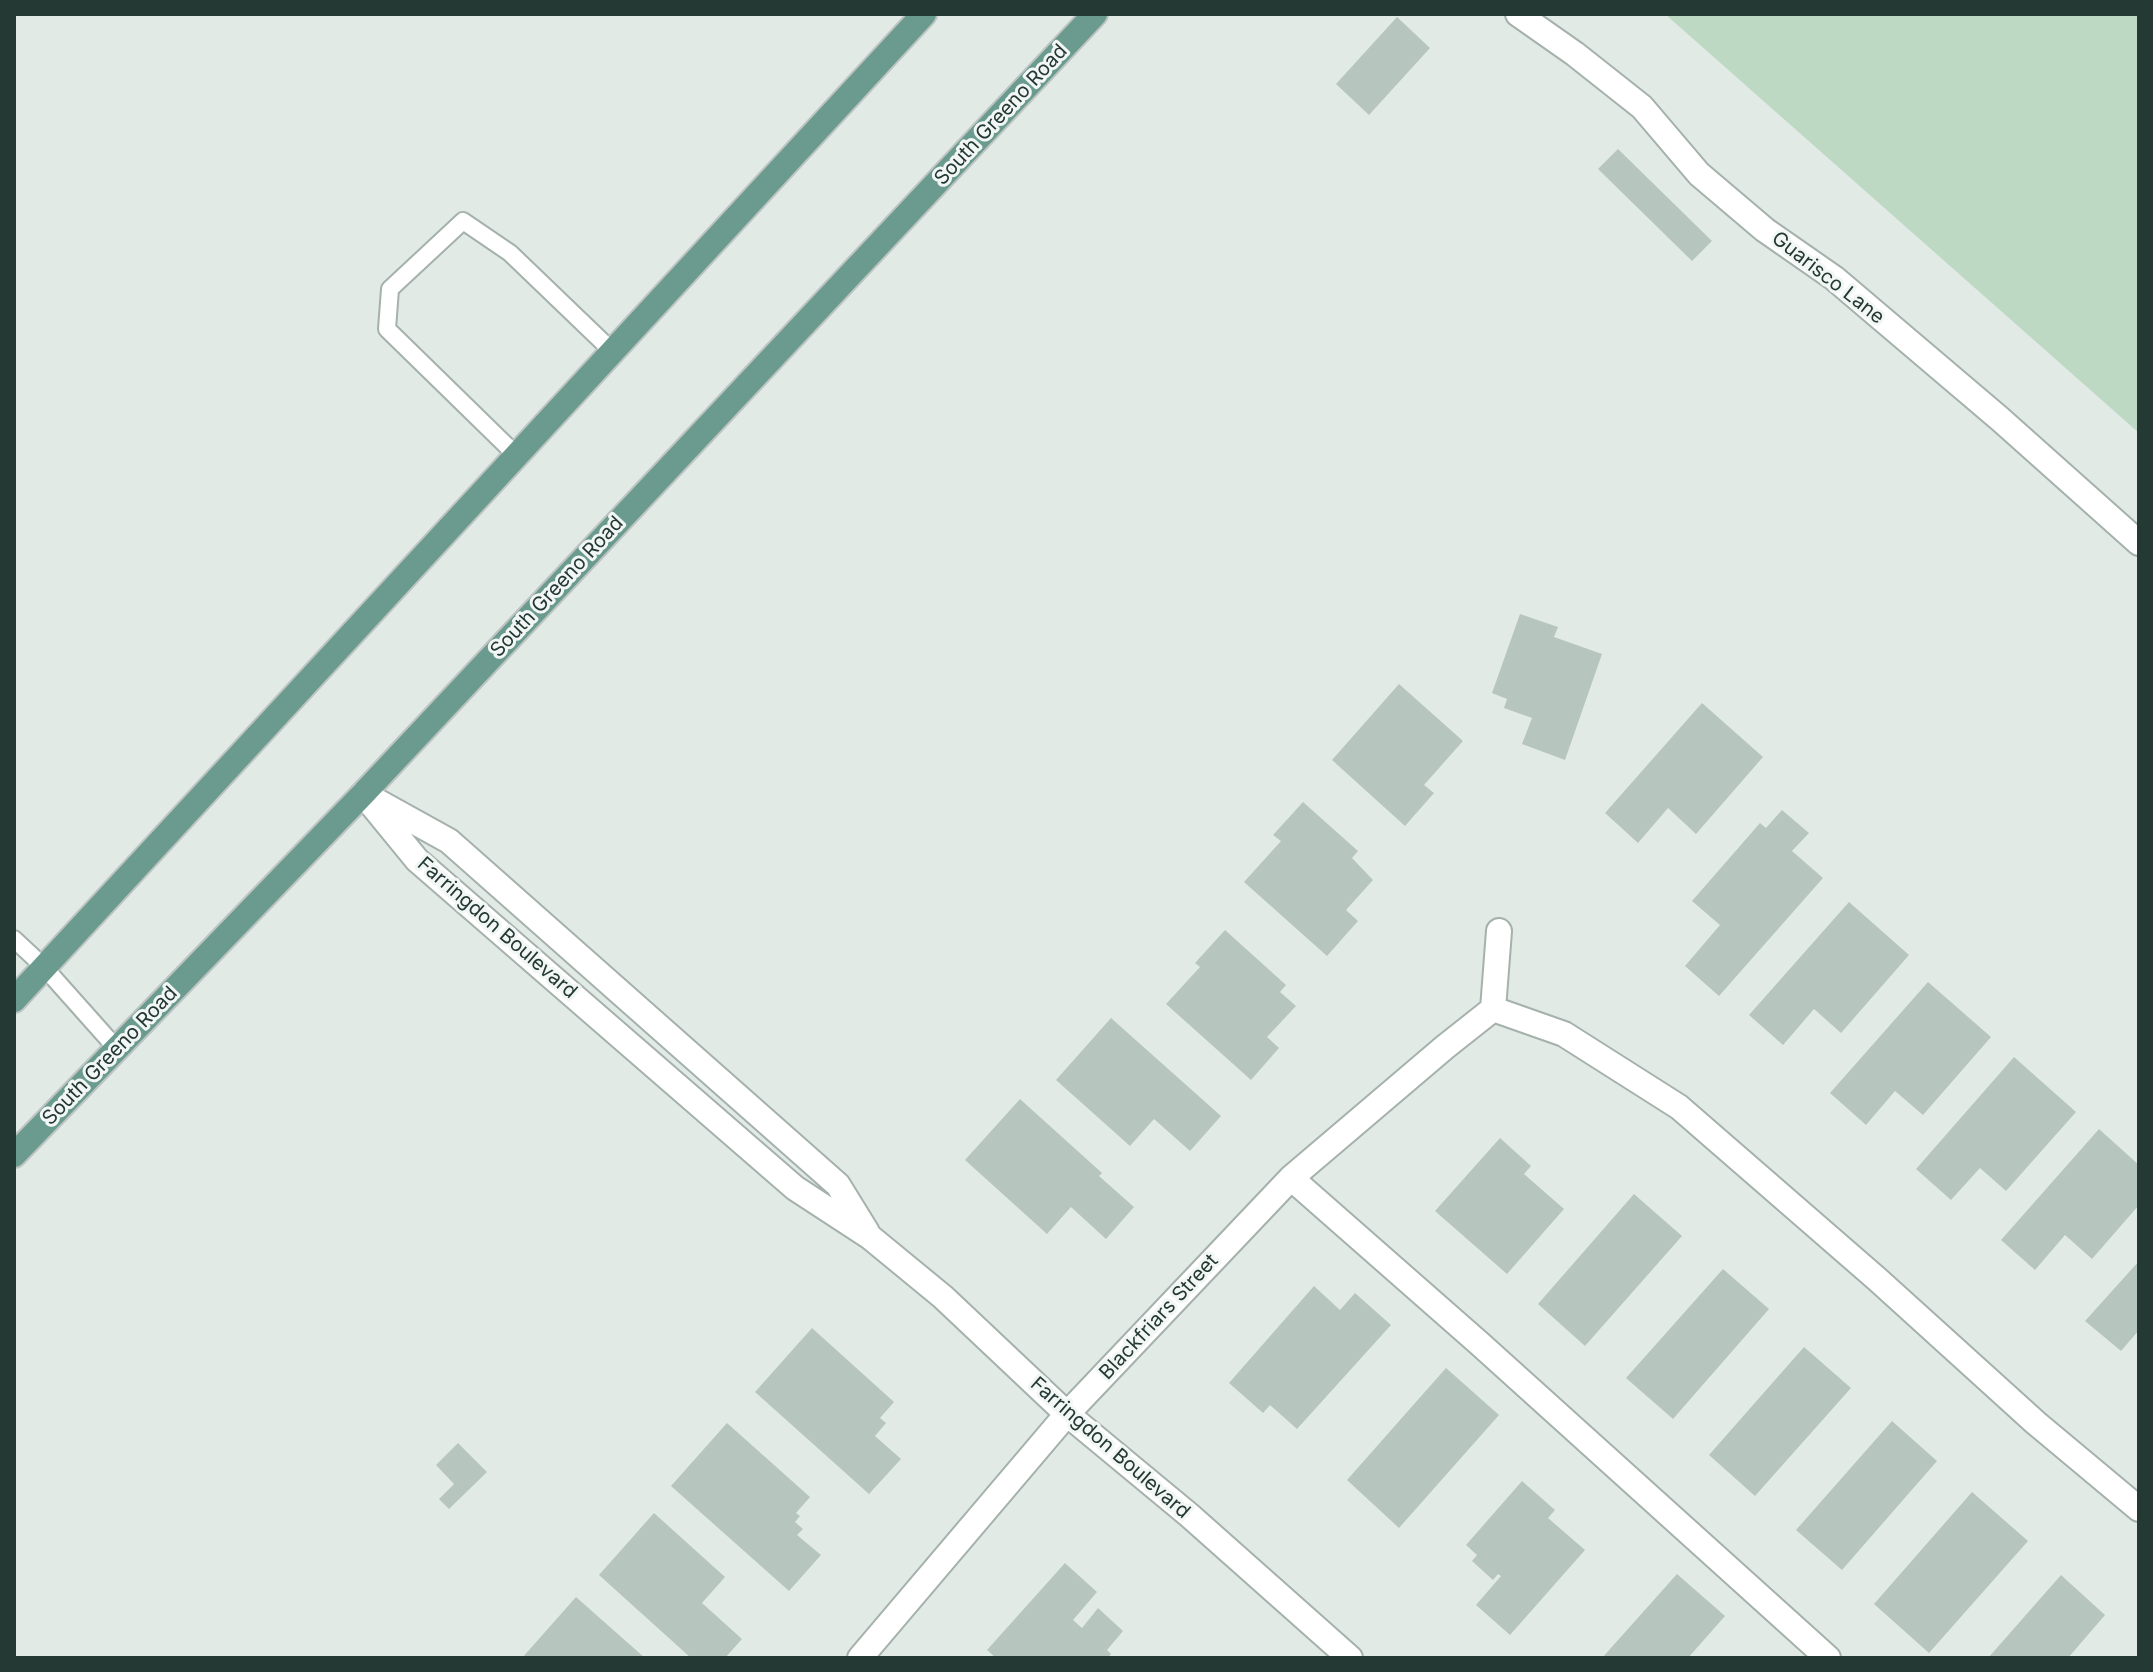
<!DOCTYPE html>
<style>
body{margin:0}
#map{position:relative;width:2153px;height:1672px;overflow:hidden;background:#e2eae6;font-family:Inter,sans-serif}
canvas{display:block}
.frame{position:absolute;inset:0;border:16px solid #243934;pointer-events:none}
</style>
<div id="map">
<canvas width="2153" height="1672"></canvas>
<div class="frame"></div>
</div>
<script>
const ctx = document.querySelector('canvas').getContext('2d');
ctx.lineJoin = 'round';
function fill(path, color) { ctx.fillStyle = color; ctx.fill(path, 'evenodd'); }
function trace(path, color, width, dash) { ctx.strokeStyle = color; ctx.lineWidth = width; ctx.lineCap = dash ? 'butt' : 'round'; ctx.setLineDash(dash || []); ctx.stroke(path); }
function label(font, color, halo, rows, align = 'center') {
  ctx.font = font + ' Inter,sans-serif'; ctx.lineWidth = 6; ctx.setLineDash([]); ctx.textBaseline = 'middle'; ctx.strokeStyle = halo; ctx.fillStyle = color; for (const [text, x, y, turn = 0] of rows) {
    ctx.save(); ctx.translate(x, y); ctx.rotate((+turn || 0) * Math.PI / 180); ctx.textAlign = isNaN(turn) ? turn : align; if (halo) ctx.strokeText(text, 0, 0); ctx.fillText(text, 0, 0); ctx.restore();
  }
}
fill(new Path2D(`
 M1665 14H2139V433Z`), '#bdd9c4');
fill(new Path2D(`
 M1397 17 1430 48 1369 115 1336 84Z
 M1618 149 1712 241 1692 261 1598 169Z
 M1520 614 1558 627 1554 637 1602 654 1565 760 1522 744 1532 718 1504 708 1507 699 1492 693Z
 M1399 684 1463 741 1424 785 1434 793 1405 826 1332 760Z
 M1702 703 1763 757 1696 834 1668 808 1638 843 1605 813Z
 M1303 802 1358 851 1352 858 1373 880 1346 910 1358 921 1327 956 1244 882 1281 841 1273 835Z
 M1782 810 1809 833 1792 851 1823 878 1719 996 1685 966 1720 925 1692 901 1760 823 1766 828Z
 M1849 902 1909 955 1841 1033 1814 1009 1783 1045 1749 1015Z
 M1225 930 1286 985 1280 992 1296 1006 1267 1037 1279 1048 1251 1080 1166 1004 1200 967 1195 963Z
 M1928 982 1991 1037 1923 1115 1895 1091 1866 1125 1830 1093Z
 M1111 1018 1221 1116 1190 1151 1154 1119 1130 1146 1056 1080Z
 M2014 1057 2076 1112 2006 1191 1980 1168 1951 1200 1916 1169Z
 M1020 1099 1102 1173 1099 1176 1134 1207 1106 1239 1071 1207 1047 1234 965 1160Z
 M2099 1129 2139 1165V1205L2092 1259 2065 1235 2035 1270 2001 1240Z
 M1500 1138 1531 1166 1524 1174 1564 1209 1507 1274 1435 1211Z
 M1634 1194 1682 1236 1585 1346 1538 1304Z
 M2139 1261V1330L2121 1351 2085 1321Z
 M1723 1269 1769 1309 1673 1419 1626 1378Z
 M1314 1286 1340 1310 1355 1293 1391 1325 1297 1429 1270 1405 1263 1413 1229 1383Z
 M812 1328 894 1402 880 1418 886 1423 875 1436 901 1459 869 1494 755 1392Z
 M1804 1347 1851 1388 1755 1496 1709 1455Z
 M1446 1368 1499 1415 1399 1528 1347 1480Z
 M1892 1421 1937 1461 1842 1570 1796 1530Z
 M727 1423 810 1497 796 1513 800 1516 795 1522 803 1529 797 1535 821 1555 789 1591 671 1486Z
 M458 1443 487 1472 449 1509 439 1499 454 1484 436 1465Z
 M1522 1481 1555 1510 1548 1518 1585 1550 1510 1635 1476 1605 1501 1576 1498 1574 1493 1580 1472 1561 1477 1555 1466 1545Z
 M1972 1492 2028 1541 1929 1653 1874 1604Z
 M654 1513 725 1577 702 1603 742 1639 725 1658H691L599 1575Z
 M1065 1563 1097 1592 1073 1620 1082 1628 1098 1608 1123 1631 1107 1650 1111 1654 1108 1658H996L987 1650Z
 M1677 1574 1725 1616 1688 1658H1602Z
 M2061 1575 2105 1615 2068 1658H1988Z
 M576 1597 645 1658H522Z`), '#b7c5bf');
const lane = new Path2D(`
 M516 455 387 329 390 289 463 221 510 253 612 351
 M14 939 44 967 117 1049`);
const street = new Path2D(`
 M1518 14 1575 54 1642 107 1699 174 1765 230 1834 278 2000 419 2139 543
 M363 794 417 860 795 1188 870 1237 943 1297 1067 1414 1189 1515 1350 1658
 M375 800 449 841 838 1185 867 1232
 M1493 1009 1564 1034 1679 1107 1877 1279 2036 1423 2139 1509
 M1493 1009 1499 931
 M1291 1178 1480 1344 1828 1658
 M860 1658 1067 1414 1291 1178 1445 1047 1493 1009`);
const primary = new Path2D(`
 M14 1000 924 14
 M14 1155 363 794 1095 14`);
trace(lane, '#a5b1ad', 20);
trace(street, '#a5b1ad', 28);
trace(primary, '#bdc4c2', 28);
trace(lane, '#fff', 16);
trace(street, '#fff', 24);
trace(primary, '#6b9b8f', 24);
label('20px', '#243934', '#f2f7f5', [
 ["South Greeno Road",1001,115,-47],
 ["Guarisco Lane",1828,278,38],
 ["South Greeno Road",557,587,-47],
 ["Farringdon Boulevard",497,928,41],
 ["South Greeno Road",110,1056,-46],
 ["Blackfriars Street",1159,1317,-47],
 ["Farringdon Boulevard",1110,1448,41]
]);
</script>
